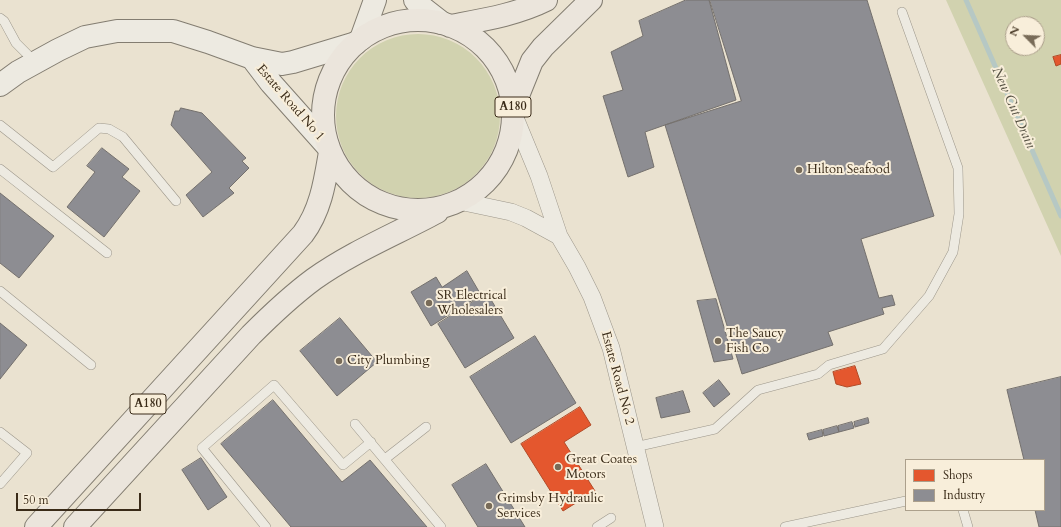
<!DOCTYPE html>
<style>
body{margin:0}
#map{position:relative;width:1061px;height:527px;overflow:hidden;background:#eae2d0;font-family:Cardo,serif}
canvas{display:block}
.legend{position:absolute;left:905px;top:459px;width:140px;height:52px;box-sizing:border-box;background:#f8eeda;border:1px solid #aca08c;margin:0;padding:5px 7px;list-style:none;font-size:12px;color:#3a2b18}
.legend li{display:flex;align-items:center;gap:8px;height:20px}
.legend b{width:20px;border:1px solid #aca08c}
.north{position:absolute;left:1005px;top:16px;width:40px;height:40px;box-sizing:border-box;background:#f8eeda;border:1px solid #aca08c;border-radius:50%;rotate:294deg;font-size:11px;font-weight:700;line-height:16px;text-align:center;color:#3a2b18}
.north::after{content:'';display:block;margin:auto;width:14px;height:18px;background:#786b58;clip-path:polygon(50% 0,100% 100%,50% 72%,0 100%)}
.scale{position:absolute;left:16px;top:493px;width:125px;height:18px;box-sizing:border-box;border:2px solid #3a2b18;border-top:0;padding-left:5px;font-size:12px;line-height:14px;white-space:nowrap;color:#3a2b18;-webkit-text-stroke:3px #f8eeda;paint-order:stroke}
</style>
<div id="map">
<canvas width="1061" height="527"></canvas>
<ul class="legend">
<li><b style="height:11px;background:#e4572e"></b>Shops</li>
<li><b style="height:11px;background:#8d8d92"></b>Industry</li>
</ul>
<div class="north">N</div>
<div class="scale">50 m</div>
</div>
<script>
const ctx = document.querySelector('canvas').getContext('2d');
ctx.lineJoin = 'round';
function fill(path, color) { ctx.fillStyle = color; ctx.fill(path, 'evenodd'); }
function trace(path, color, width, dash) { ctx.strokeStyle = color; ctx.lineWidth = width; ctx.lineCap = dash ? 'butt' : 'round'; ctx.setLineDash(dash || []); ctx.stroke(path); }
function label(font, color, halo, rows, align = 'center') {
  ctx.font = font + ' Cardo,serif'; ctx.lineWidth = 4; ctx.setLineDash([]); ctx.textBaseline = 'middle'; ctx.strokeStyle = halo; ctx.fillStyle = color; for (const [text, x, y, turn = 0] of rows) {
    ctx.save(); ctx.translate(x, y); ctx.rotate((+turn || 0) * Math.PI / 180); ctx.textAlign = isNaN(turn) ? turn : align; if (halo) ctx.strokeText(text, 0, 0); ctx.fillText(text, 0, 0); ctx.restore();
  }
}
fill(new Path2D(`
 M946 0H1061V256ZM1013 24H1037V48H1013Z
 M336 116a82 82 0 1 1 164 0a82 82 0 1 1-164 0Z`), '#d1d2af');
const shops = new Path2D(`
 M1061 55V64L1056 66 1053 57Z
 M855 366 861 384 847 387 836 384 833 372Z
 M580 407 591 425 564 442 595 491 563 511 521 444Z`);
fill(shops, '#e4572e');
trace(shops, '#b14a27', 1);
const industry = new Path2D(`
 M686 0H709L736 100 645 132 654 167 628 177 603 96 623 90 611 52 643 36 639 21Z
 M710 0H867L934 216 861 239 879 298 892 295 895 305 882 308 884 314 828 332 833 345 742 374 665 125 741 101Z
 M181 108 202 113 246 158 242 161 249 168 229 188 234 193 203 217 186 195 212 172 171 125 175 111H179Z
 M102 148 129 169 122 177 140 191 104 237 67 207 95 172 87 166Z
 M0 193 54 236 19 278 0 263Z
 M467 271 481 295 431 326 411 292 436 277 442 287Z
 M487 293 514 338 465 368 438 324Z
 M716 299 733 359 714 362 697 301Z
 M340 318 377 362 337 396 300 351Z
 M0 323 27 345 0 379Z
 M535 336 576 403 511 443 470 377Z
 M1061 377V527H1039L1035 510H1044V460H1024L1007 390Z
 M719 380 730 394 714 407 703 393Z
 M683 391 690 412 661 418 656 398Z
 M273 400 342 482 370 460 427 527H291L221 444Z
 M868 418 869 423 855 427 854 422Z
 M852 422 854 428 839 432 838 426Z
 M837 426 839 432 824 436 823 430Z
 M822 430 823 436 809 440 807 434Z
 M201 458 227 497 208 510 182 470Z
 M486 464 525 527H478L452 485Z`);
fill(industry, '#8d8d92');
trace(industry, '#74706d', 1);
trace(new Path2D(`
 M966 0 1061 216`), '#b6c8c4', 5);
const lane = new Path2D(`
 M0 18 4 21 16 43 36 63
 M0 125 53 167 99 128 109 129 123 137 176 201
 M0 169 107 253
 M0 291 91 365
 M355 424 441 527
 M0 432 27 453 0 484
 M635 447 715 429 758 390 818 374 829 365 883 349 929 296 953 252 959 214 958 168 902 12
 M385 459 426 427
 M963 510 968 527
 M266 527 202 448 274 385 343 465 371 442
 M597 527 611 518
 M785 527 906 501`);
const street = new Path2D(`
 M513 113 539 176 559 236 577 267 592 297 611 348 655 527
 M459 201 511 212 526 218 559 236`);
const secondary = new Path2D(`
 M415 0 419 5 442 23
 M361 39 375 0
 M252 58 271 83 328 147
 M0 85 18 72 58 50 85 37 117 31H173L208 42 252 58 282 64 293 62 356 43`);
const highway = new Path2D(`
 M323 115a95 95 0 1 1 190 0a95 95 0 1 1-190 0Z
 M450 26C482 20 516 15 546 0
 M513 108 532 61 543 47 591 0
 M36 527 303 234C321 210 325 181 330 152
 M75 527 251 335C271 315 291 296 314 279 352 252 396 234 437 212`);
trace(lane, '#9c968a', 10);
trace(street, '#9c968a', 18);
trace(secondary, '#837d71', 24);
trace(highway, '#837d71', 24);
trace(lane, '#edeae1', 9);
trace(street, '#edeae1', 17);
trace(secondary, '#edeae1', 22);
trace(highway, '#ebe5dc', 22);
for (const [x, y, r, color] of [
 [799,170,4,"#786b58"],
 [429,303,4,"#786b58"],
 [718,341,4,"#786b58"],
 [339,361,4,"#786b58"],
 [558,467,4,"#786b58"],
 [489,506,4,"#786b58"]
]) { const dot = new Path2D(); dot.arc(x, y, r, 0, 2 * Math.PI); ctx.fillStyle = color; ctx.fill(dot); trace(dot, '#f8eeda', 1.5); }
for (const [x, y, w] of [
 [513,107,36],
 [148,404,36]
]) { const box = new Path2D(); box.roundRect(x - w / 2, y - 10, w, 20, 3); ctx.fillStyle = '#f8eeda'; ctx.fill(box); trace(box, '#3a2b18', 1); }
label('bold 12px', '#3a2b18', null, [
 ["A180",513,107],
 ["A180",148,404]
]);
label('13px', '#3a2b18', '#f8eeda', [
 ["Estate Road No 1",290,103,49],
 ["Estate Road No 2",617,378,75]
]);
label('13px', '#3a2b18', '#f8eeda', [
 ["Hilton Seafood",807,170],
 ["SR Electrical",437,296],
 ["Wholesalers",437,311],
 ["The Saucy",726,334],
 ["Fish Co",726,349],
 ["City Plumbing",347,361],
 ["Great Coates",566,460],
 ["Motors",566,475],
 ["Grimsby Hydraulic",497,499],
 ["Services",497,514]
], 'left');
label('italic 14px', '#545042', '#f8eeda', [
 ["New Cut Drain",1013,108,66]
]);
</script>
